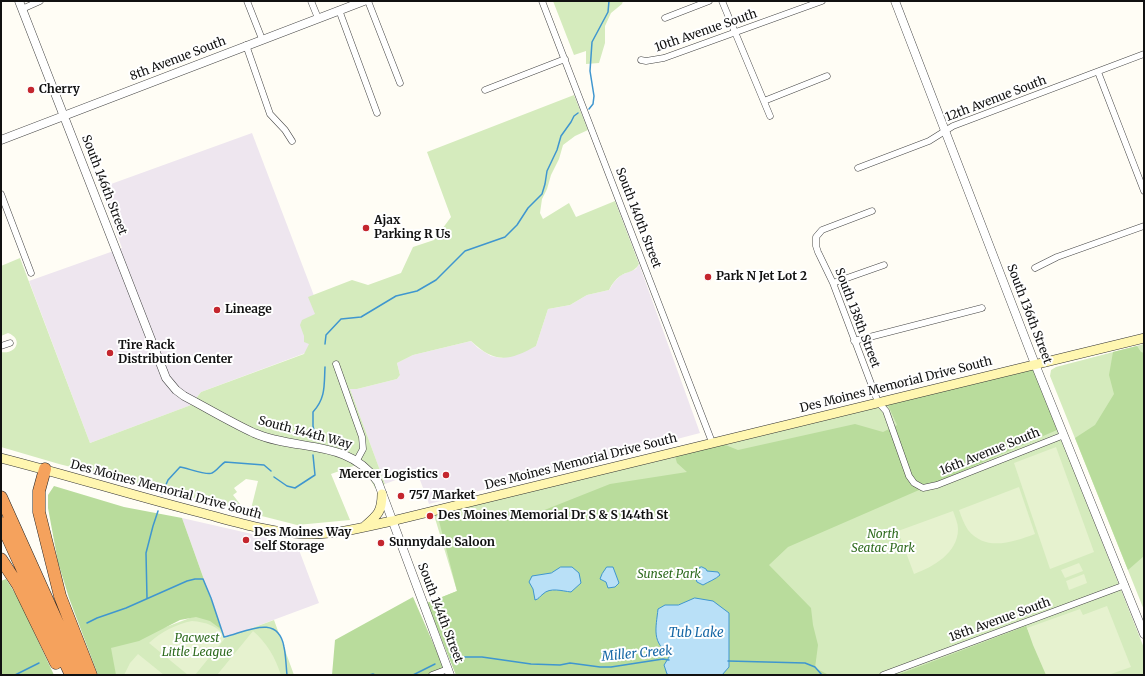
<!DOCTYPE html>
<style>
body{margin:0}
#map{position:relative;width:1145px;height:676px;overflow:hidden;background:#fffdf5;font-family:Merriweather,serif}
canvas{display:block}
.frame{position:absolute;inset:0;border:2px solid #111;pointer-events:none}
</style>
<div id="map">
<canvas width="1145" height="676"></canvas>
<div class="frame"></div>
</div>
<script>
const ctx = document.querySelector('canvas').getContext('2d');
ctx.lineJoin = 'round';
function fill(path, color) { ctx.fillStyle = color; ctx.fill(path, 'evenodd'); }
function trace(path, color, width, dash) { ctx.strokeStyle = color; ctx.lineWidth = width; ctx.lineCap = dash ? 'butt' : 'round'; ctx.setLineDash(dash || []); ctx.stroke(path); }
function label(font, color, halo, rows, align = 'center') {
  ctx.font = font + ' Merriweather,serif'; ctx.lineWidth = 4; ctx.setLineDash([]); ctx.textBaseline = 'middle'; ctx.strokeStyle = halo; ctx.fillStyle = color; for (const [text, x, y, turn = 0] of rows) {
    ctx.save(); ctx.translate(x, y); ctx.rotate((+turn || 0) * Math.PI / 180); ctx.textAlign = isNaN(turn) ? turn : align; if (halo) ctx.strokeText(text, 0, 0); ctx.fillText(text, 0, 0); ctx.restore();
  }
}
fill(new Path2D(`
 M252 133 332 343 201 392 191 405 90 443 29 281 122 248 100 188Z
 M639 264 700 433 429 504 417 472 385 484 350 389H357L397 379 400 375 397 363 413 355 471 341 478 348 491 356 501 358 536 346 548 309 570 305 587 295 609 290 614 282 621 275 636 269Z
 M182 518 274 539 296 542 319 603 225 638Z`), '#eee6ef');
fill(new Path2D(`
 M553 1H623L622 4 611 13 605 26V43L599 63 586 64V51L574 55Z
 M574 95 588 130 575 136 563 145 559 159 551 175 547 189 542 199 540 213 543 219 569 203 576 217 615 201 639 264C634 273 627 271 620 276 615 280 612 284 609 290L587 295 570 305 548 309 536 346C509 361 495 364 471 341L413 355 397 363 400 375 397 379 357 389H350L385 484 375 488 362 463 331 474 350 520 297 525 250 513 258 481 246 479 234 488 237 492 233 495 240 504 241 510 59 464 1 447V352C16 355 24 339 8 333L1 336V266L20 258 90 443 191 405 201 392 304 354 309 344 304 342V336L300 325 302 320 315 314 308 297 352 280 368 285 401 273 413 247 434 240 451 217 427 152Z
 M1144 344V610L1050 376 1051 370 1056 367Z
 M1033 367 1144 648V675H456L427 603 457 591 434 515Z
 M214 609 225 638 274 620 294 675H107L99 652Z`), '#d5ebbd');
fill(new Path2D(`
 M1137 346 1141 352 1144 353V556L1128 570 1075 438 1095 425 1114 394 1109 375 1113 352Z
 M1033 367 1057 430 788 547 769 565 811 608 813 625 818 645 815 668 829 675H456L427 603 457 591 439 521 457 519H483L503 512 516 510 533 513 542 511 610 484 687 472 677 463 675 456 723 444 738 450 855 424 883 432 897 425 887 403Z
 M54 486 124 507 182 518 222 630 210 621 196 617 180 620 139 641 111 648 116 675H98L69 598 58 562 48 508V495Z
 M6 579 18 598 54 675H1V581Z
 M413 597 447 675H332L335 640Z
 M1026 626 1048 675H897Z`), '#b9dc9c');
fill(new Path2D(`
 M1056 447 1094 552 1050 569 1014 463Z
 M1019 487 1035 534C1013 542 986 552 968 530 964 524 961 516 959 510Z
 M953 511C955 517 958 523 958 529 958 553 933 567 914 574L898 531Z
 M1079 563 1083 571 1065 578 1061 570Z
 M1084 574 1087 583 1069 590 1066 581Z
 M1107 606 1131 667 1108 675H1046L1033 645 1027 628 1080 609 1083 615Z
 M192 621C206 622 217 626 226 637L195 675H188L149 643C161 632 176 624 192 621Z
 M253 631C267 643 275 657 281 675H217Z
 M138 654 164 675H124L130 663Z`), '#e6f2cf');
const water = new Path2D(`
 M561 567H572L579 573 581 583 571 592C562 591 550 587 543 594 539 597 539 599 535 600L533 589 529 582 532 576 551 573Z
 M607 567H613L619 583 615 587 608 588 606 582 600 579 602 574Z
 M702 567 706 569 707 571 718 572 720 575C716 579 708 582 703 585L697 582 693 571 699 573 700 572 699 568Z
 M695 598 713 601 729 613V667L722 675H670L667 674 664 665 671 654C651 644 656 628 658 609L665 605H678Z`);
fill(water, '#b9e0f7');
trace(water, '#3f96cf', 1);
trace(new Path2D(`
 M589 109 593 104 594 96 590 71 592 42 608 12 609 1
 M325 344 326 335 341 319 361 317 396 296 417 291 436 280 465 251 505 237 517 225 528 208 542 194 545 184 547 171 557 150 561 136 571 122 574 116 578 113
 M316 439 313 426V412C326 398 324 385 325 367
 M274 477 287 486 295 488 315 475 313 455
 M162 494 168 480 180 467C187 468 208 476 212 473 217 471 220 465 225 462L264 465 271 471
 M147 598 146 553 153 526 158 511
 M87 623 97 618 126 608 187 581 195 579H203L211 598 224 637C246 632 278 613 284 647 286 656 286 666 287 675
 M451 657H482L531 664 560 665 570 663 600 667H611L663 659 669 660
 M728 661 805 663 815 667 822 675
 M15 675 39 663
 M369 675 373 674 375 675
 M413 675 435 664`), '#3f96cf', 1.5);
const minor = new Path2D(`
 M247 1 262 39
 M311 1 318 18
 M368 1 400 83
 M542 1 712 442
 M722 1 770 116
 M22 9 40 1
 M339 10 377 113
 M665 18 709 1
 M246 45 270 114 285 130 292 141
 M641 60 646 61 664 58 822 1
 M1098 72 1144 191
 M485 90 565 59
 M764 101 827 76
 M858 168 929 141 953 126 1144 54
 M1 194 31 273
 M872 211 822 230 816 237V246L818 252 833 283 878 402 886 411 909 476 914 483 923 488 937 485 1064 435
 M1035 268 1057 257 1144 226
 M833 283 884 265
 M854 341 982 308
 M1 346 10 343
 M336 364 362 437 363 449 357 460
 M432 675 448 669
 M883 675 1125 585`);
const tertiary = new Path2D(`
 M19 1 166 378 176 390 184 396C207 408 230 422 254 433 298 452 347 438 378 482L450 675
 M895 1 1035 364 1144 634
 M1 140 364 1`);
const secondary = new Path2D(`
 M1 458C68 475 135 496 202 513 236 522 271 533 306 534 335 535 364 527 392 521L1144 338
 M365 526C378 515 382 511 382 494`);
const motorway = new Path2D(`
 M45 469 39 491V512L60 596 91 675
 M1 497 81 675
 M1 523 71 675
 M1 559 18 585 56 663`);
trace(minor, '#444', 7);
trace(tertiary, '#444', 9);
trace(secondary, '#333', 10);
trace(motorway, '#222', 13);
trace(minor, '#fff', 6);
trace(tertiary, '#fff', 8);
trace(secondary, '#fff6b0', 9);
trace(motorway, '#f5a25d', 12);
for (const [x, y, r, color] of [
 [31,90,4,"#c4262e"],
 [366,228,4,"#c4262e"],
 [708,277,4,"#c4262e"],
 [217,310,4,"#c4262e"],
 [110,353,4,"#c4262e"],
 [446,475,4,"#c4262e"],
 [401,496,4,"#c4262e"],
 [430,516,4,"#c4262e"],
 [246,540,4,"#c4262e"],
 [381,543,4,"#c4262e"]
]) { const dot = new Path2D(); dot.arc(x, y, r, 0, 2 * Math.PI); ctx.fillStyle = color; ctx.fill(dot); trace(dot, '#fff', 1.5); }
label('12px', '#111', '#fff', [
 ["10th Avenue South",706,31,-19],
 ["8th Avenue South",178,59,-21],
 ["12th Avenue South",996,99,-21],
 ["South 146th Street",104,185,69],
 ["South 140th Street",638,218,69],
 ["South 136th Street",1029,314,69],
 ["South 138th Street",857,318,69],
 ["Des Moines Memorial Drive South",896,385,-14],
 ["South 144th Way",305,433,15],
 ["16th Avenue South",990,452,-22],
 ["Des Moines Memorial Drive South",581,462,-14],
 ["Des Moines Memorial Drive South",166,490,15],
 ["South 144th Street",440,613,69],
 ["18th Avenue South",1000,620,-20]
]);
label('bold 12px', '#111', '#fff', [
 ["Cherry",39,90],
 ["Ajax",374,221],
 ["Parking R Us",374,235],
 ["Park N Jet Lot 2",716,277],
 ["Lineage",225,310],
 ["Tire Rack",118,346],
 ["Distribution Center",118,360],
 ["Mercer Logistics",438,475,"right"],
 ["757 Market",409,496],
 ["Des Moines Memorial Dr S & S 144th St",438,516],
 ["Des Moines Way",254,533],
 ["Self Storage",254,547],
 ["Sunnydale Saloon",389,543]
], 'left');
label('italic 12px', '#2f6b1f', '#fff', [
 ["North",883,535],
 ["Seatac Park",883,549],
 ["Sunset Park",669,575],
 ["Pacwest",197,639],
 ["Little League",197,653]
]);
label('italic 13px', '#1768a6', '#fff', [
 ["Tub Lake",696,633],
 ["Miller Creek",637,654,-5]
]);
</script>
